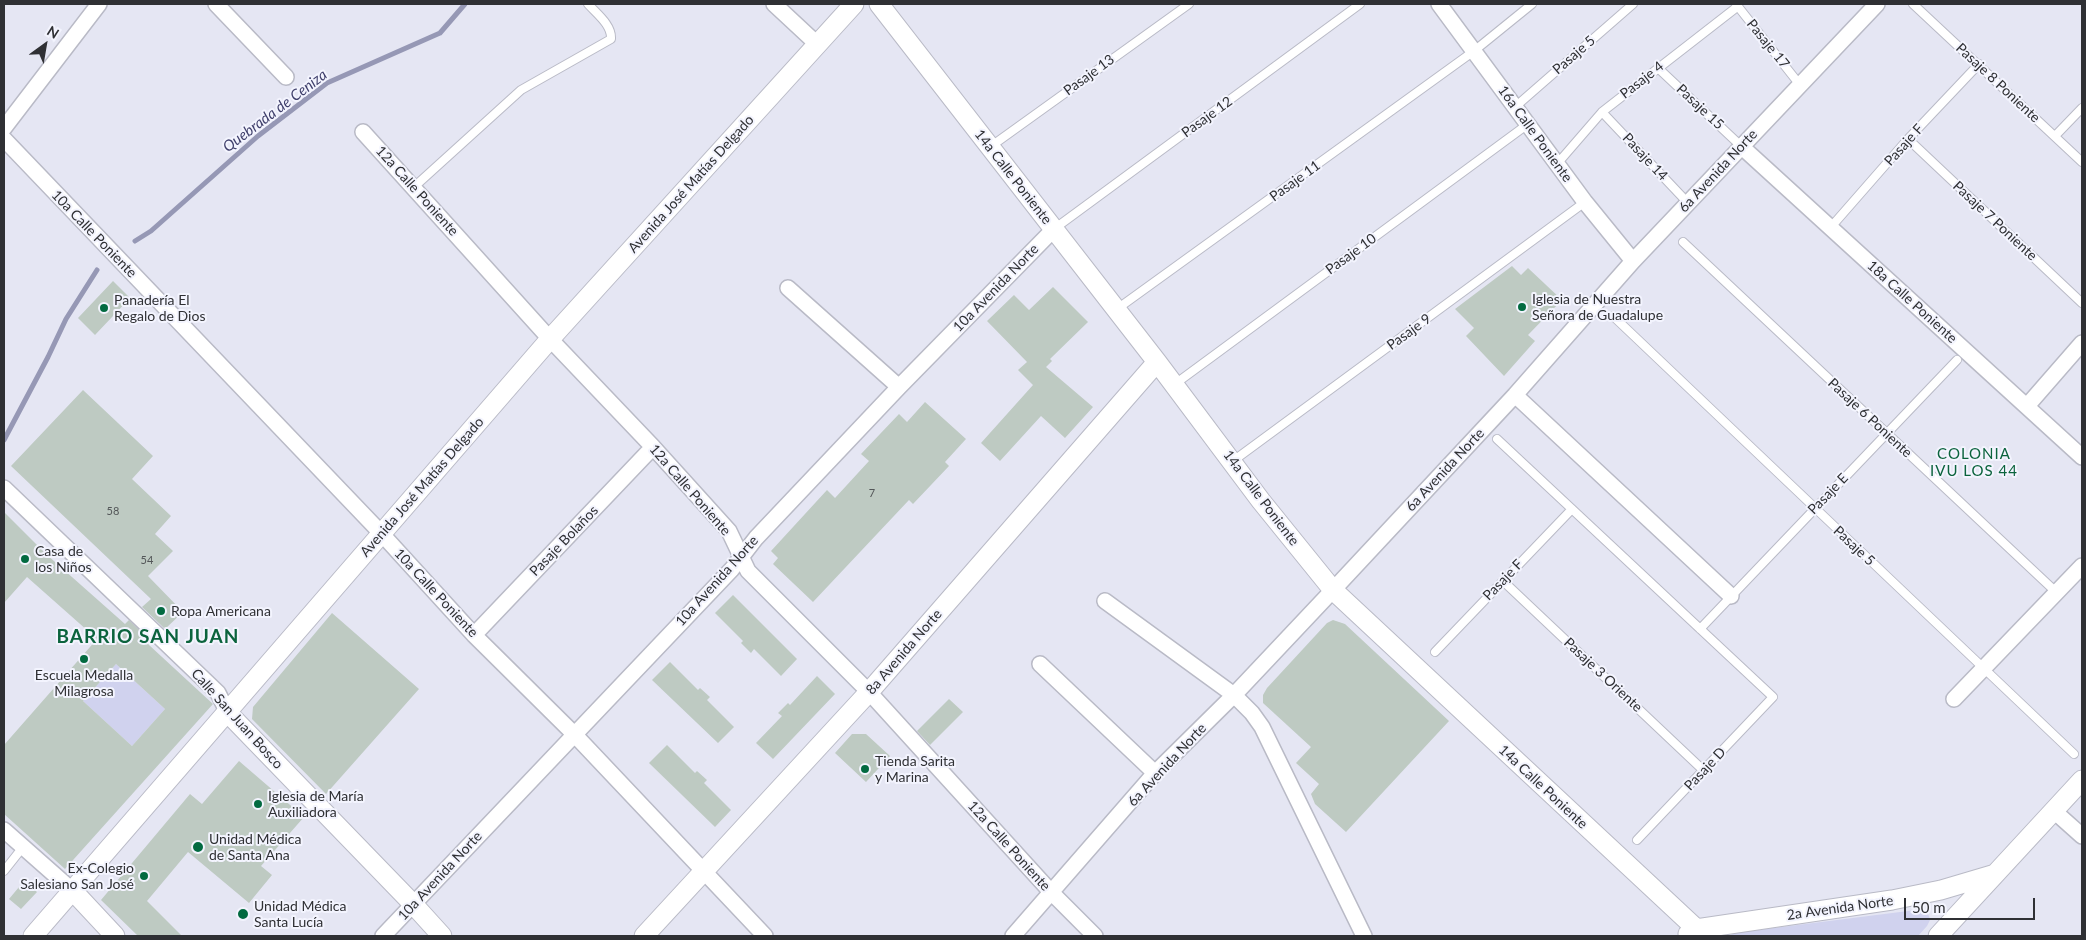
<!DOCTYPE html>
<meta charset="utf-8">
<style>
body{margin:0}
#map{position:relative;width:2086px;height:940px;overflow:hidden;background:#e5e6f3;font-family:Lato,sans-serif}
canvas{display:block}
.frame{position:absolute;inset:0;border:5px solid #2f3034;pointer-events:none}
.north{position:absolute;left:20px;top:20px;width:50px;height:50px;-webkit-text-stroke:4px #f3f4fe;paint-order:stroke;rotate:32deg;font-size:14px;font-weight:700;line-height:20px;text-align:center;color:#2f3034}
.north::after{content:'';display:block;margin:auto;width:18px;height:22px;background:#2f3034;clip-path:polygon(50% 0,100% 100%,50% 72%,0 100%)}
.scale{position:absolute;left:1904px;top:898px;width:131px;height:22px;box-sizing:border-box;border:2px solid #2f3034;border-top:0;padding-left:6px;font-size:15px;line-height:18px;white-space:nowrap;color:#2f3034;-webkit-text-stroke:4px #f3f4fe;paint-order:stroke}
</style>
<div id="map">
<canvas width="2086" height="940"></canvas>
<div class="frame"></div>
<div class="north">N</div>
<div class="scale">50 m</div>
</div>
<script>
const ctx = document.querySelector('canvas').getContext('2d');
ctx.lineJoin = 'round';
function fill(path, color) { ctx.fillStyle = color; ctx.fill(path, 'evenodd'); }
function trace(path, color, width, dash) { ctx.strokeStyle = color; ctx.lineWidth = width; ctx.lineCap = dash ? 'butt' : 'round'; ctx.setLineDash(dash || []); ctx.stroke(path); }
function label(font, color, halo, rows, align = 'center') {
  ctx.font = font + ' Lato,sans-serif'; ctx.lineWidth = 4; ctx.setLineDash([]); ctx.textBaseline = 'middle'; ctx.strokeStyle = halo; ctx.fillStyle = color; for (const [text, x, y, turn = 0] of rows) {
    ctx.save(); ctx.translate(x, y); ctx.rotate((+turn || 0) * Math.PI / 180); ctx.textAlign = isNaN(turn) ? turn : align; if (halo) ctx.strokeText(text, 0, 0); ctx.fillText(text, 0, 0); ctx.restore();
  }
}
fill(new Path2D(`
 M116 664 165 709 132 746 83 701Z
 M1916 910C1923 909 1929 912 1930 920L1927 926 1918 936H1729L1734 933Z`), '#d0d2ee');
trace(new Path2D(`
 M135 241 151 231 258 136 327 83 440 33 465 4
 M4 440 48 357 66 319 97 270`), '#9698b5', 5);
fill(new Path2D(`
 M1512 266 1521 275 1528 268 1562 300 1528 335 1535 341 1504 376 1466 336 1474 328 1455 309Z
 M113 281 130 298 95 335 78 318Z
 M1053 287 1088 322 1050 359 1052 361 1046 367 1093 407 1065 438 1041 416 1000 461 981 443 1033 385 1018 370 1027 362 987 321 1014 295 1029 310Z
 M83 390 153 456 132 479 171 516 155 534 173 551 148 576 183 612 165 629 142 607 151 599 11 466Z
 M925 402 966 439 945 462 949 466 913 504 909 500 813 602 773 564 778 558 771 551 827 490 835 498 869 461 861 454 899 414 907 422Z
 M4 512 46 554 125 624 129 620 152 642 149 645 213 704 65 869 4 814V745L97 639 27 577 4 603ZM116 664 165 709 132 746 83 701Z
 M733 595 797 659 781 676 754 649 751 653 741 643 743 641 715 613Z
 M332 613 419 689 326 794 252 719 253 707Z
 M1333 620 1345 624 1449 721 1346 832 1315 804 1311 794 1319 784 1296 763 1311 747 1263 703V695L1267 688 1327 623Z
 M670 662 698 690 700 688 710 697 707 700 734 727 718 743 652 680Z
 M817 676 835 694 773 759 756 743 782 716 778 713 788 703 790 705Z
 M949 699 963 712 930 745 917 731Z
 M852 734H866L890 756 866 782 835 753Z
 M667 745 695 773 697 771 707 780 704 783 731 810 715 827 649 763Z
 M239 761 304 817 261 866 272 875 249 903 188 852 147 901 182 936H138L101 900 190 794 202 804Z
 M24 881 37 892 21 909 9 899Z`), '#becac2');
const service = new Path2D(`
 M1736 4 1800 85
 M1913 4 2082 162
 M1658 68 1742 147
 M1515 107 1633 4
 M1602 112 1688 203
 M2055 136 2082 108
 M1908 139 2082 303
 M990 147 1189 4
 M1557 164 1602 112 1737 7
 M414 187 521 90 611 39C612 25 597 14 588 4
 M1831 227 1908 139 1979 64
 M1054 229 1360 4
 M1683 242 2056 592
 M1117 309 1474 51 1532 4
 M1613 316 2074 754
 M1175 384 1528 124
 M1497 439 1773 697 1637 840
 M1233 461 1585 202
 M1503 581 1703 770
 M1700 629 1957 360
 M1435 652 1572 509
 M4 871 23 847`);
const minor = new Path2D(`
 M216 4 286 77
 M774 4 817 44
 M1439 4 1585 202 1633 261
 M4 128 99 4
 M363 132 550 339 653 447 729 531 748 571 869 692 1051 892 1095 936
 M4 139 381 533 474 635 574 734 765 936
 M1742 147 2082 457
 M788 288 899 387
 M1515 395 1731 596
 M2027 406 2082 343
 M4 488 218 693 228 713
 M1105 601 1234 695 1252 713 1262 727 1364 936
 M474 635 653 447
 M1040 664 1155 773
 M1954 699 2082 566
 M2054 811 2082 836
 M4 830 73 891
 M383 936 732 569 756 538 899 387 1054 229
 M1013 936 1155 773 1234 695 1333 590 1515 395 1633 261 1877 4`);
const tertiary = new Path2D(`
 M879 4 1157 362 1261 501 1333 590 1704 936
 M228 713 413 904 442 936
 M73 891 115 936
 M1688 934 1696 929 1892 900 1941 890 1995 874
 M33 936 550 339 854 4
 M644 936 869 692 1157 362
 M1938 936 2082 780`);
trace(service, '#b9bac6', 10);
trace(minor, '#b9bac6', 18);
trace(tertiary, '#b9bac6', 21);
trace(service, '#fff', 8);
trace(minor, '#fff', 15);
trace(tertiary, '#fff', 19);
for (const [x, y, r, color] of [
 [1522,307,5,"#026a40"],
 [104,308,5,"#026a40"],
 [25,559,5,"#026a40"],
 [161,611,5,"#026a40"],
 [84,659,5,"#026a40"],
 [865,769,5,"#026a40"],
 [258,804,5,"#026a40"],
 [198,847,6,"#026a40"],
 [144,876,5,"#026a40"],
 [243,914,6,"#026a40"]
]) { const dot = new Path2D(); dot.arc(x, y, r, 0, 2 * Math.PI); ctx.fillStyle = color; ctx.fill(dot); trace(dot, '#f3f4fe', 2); }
label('11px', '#535658', null, [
 ["7",872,493],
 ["58",113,511],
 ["54",147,560]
]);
label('14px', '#2f3034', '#f3f4fe', [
 ["Pasaje 17",1768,44,51],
 ["Pasaje 5",1574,55,-41],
 ["Pasaje 13",1089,75,-36],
 ["Pasaje 4",1642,80,-38],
 ["Pasaje 8 Poniente",1998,83,43],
 ["Pasaje 15",1700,107,43],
 ["Pasaje 12",1207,117,-36],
 ["16a Calle Poniente",1535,134,54],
 ["Pasaje F",1904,145,-48],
 ["Pasaje 14",1645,157,47],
 ["6a Avenida Norte",1718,171,-47],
 ["14a Calle Poniente",1013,177,52],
 ["Pasaje 11",1295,181,-36],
 ["Avenida José Matías Delgado",691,184,-48],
 ["12a Calle Poniente",417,191,48],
 ["Pasaje 7 Poniente",1995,221,43],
 ["10a Calle Poniente",94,234,46],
 ["Pasaje 10",1351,254,-36],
 ["10a Avenida Norte",996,288,-46],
 ["18a Calle Poniente",1912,302,42],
 ["Pasaje 9",1409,332,-36],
 ["Pasaje 6 Poniente",1870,418,43],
 ["6a Avenida Norte",1445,470,-47],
 ["Avenida José Matías Delgado",422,487,-49],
 ["12a Calle Poniente",690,490,49],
 ["Pasaje E",1828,494,-46],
 ["14a Calle Poniente",1261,498,53],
 ["Pasaje Bolaños",564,541,-46],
 ["Pasaje 5",1854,546,43],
 ["Pasaje F",1503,580,-46],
 ["10a Avenida Norte",717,581,-48],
 ["10a Calle Poniente",436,593,47],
 ["8a Avenida Norte",904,652,-49],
 ["Pasaje 3 Oriente",1603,675,43],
 ["Calle San Juan Bosco",237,719,48],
 ["6a Avenida Norte",1167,765,-47],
 ["Pasaje D",1705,769,-47],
 ["14a Calle Poniente",1543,787,43],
 ["12a Calle Poniente",1009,846,48],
 ["10a Avenida Norte",440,876,-47],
 ["2a Avenida Norte",1840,908,-8]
]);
label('14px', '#2f3034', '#f3f4fe', [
 ["Iglesia de Nuestra",1532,299],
 ["Señora de Guadalupe",1532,315],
 ["Panadería El",114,300],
 ["Regalo de Dios",114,316],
 ["Casa de",35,551],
 ["los Niños",35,567],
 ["Ropa Americana",171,611],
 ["Escuela Medalla",84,675,"center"],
 ["Milagrosa",84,691,"center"],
 ["Tienda Sarita",875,761],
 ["y Marina",875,777],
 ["Iglesia de María",268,796],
 ["Auxiliadora",268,812],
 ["Unidad Médica",209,839],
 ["de Santa Ana",209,855],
 ["Ex-Colegio",134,868,"right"],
 ["Salesiano San José",134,884,"right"],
 ["Unidad Médica",254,906],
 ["Santa Lucía",254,922]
], 'left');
label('italic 15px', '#3f3f6b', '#f3f4fe', [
 ["Quebrada de Ceniza",275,111,-37]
]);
ctx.letterSpacing = '1px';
label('15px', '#0b633d', '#f3f4fe', [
 ["COLONIA",1974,454],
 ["IVU LOS 44",1974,471]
]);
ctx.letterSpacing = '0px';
ctx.letterSpacing = '1px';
label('bold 19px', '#0b633d', '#f3f4fe', [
 ["BARRIO SAN JUAN",148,637]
]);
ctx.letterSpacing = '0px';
</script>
